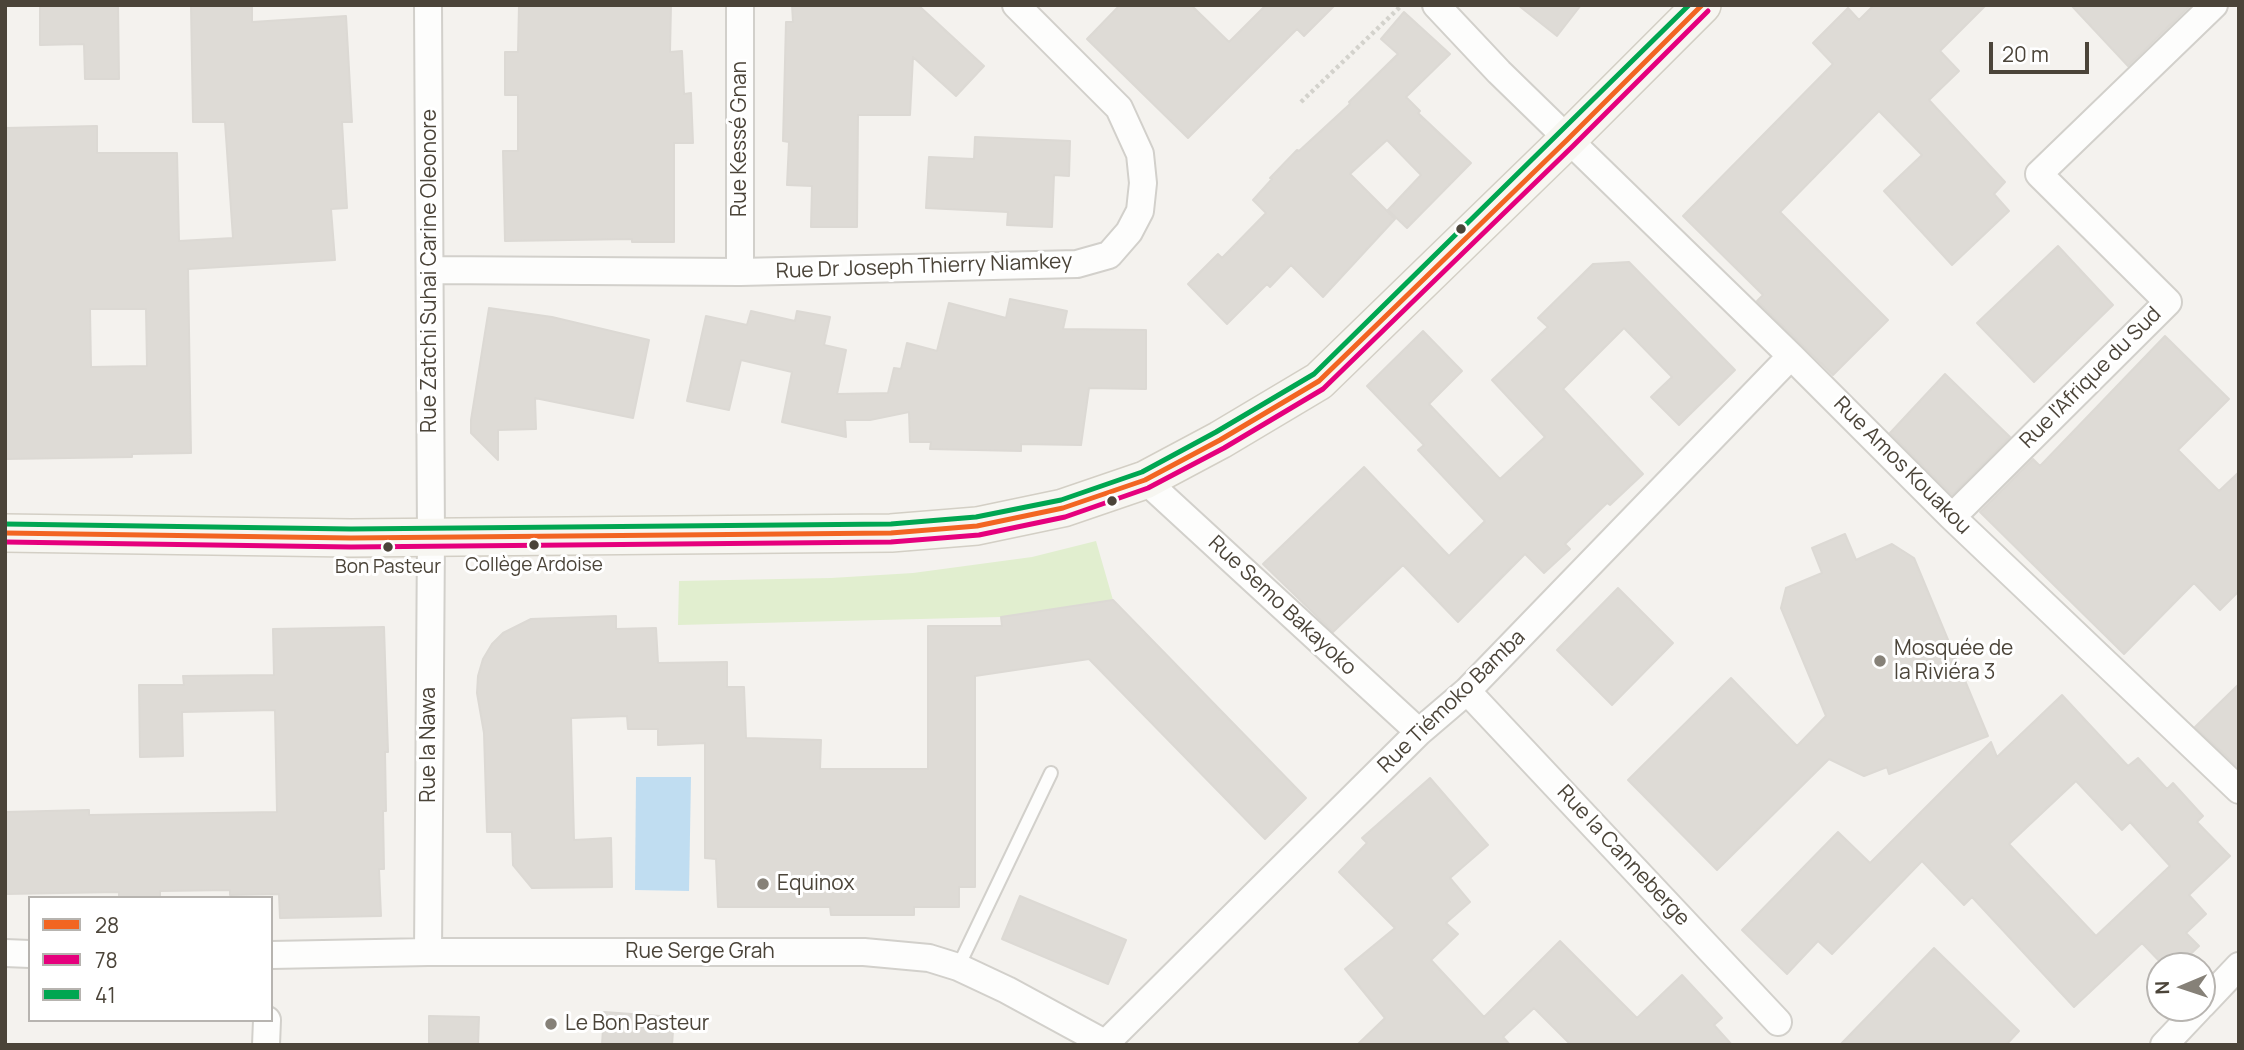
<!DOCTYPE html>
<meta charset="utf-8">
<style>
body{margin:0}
#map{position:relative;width:2244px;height:1050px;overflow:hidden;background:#f4f2ee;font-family:Manrope,sans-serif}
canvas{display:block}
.frame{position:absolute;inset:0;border:7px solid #4b4439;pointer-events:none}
.legend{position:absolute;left:28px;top:896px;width:245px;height:126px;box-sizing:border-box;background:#fff;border:2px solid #b7b4b0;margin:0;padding:9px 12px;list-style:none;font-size:21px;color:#4b4439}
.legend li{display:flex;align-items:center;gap:14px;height:35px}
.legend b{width:35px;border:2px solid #b7b4b0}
.north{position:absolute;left:2146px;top:952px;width:70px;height:70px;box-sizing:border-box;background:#fff;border:2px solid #b7b4b0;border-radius:50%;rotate:268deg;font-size:19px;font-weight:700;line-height:28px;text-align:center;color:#4b4439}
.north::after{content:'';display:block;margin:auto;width:24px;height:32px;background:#868178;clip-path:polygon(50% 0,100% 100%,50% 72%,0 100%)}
.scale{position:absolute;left:1989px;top:42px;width:100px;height:32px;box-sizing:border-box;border:4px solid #4b4439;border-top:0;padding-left:9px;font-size:21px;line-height:24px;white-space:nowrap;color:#4b4439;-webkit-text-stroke:5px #fff;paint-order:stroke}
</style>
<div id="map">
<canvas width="2244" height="1050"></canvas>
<div class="frame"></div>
<ul class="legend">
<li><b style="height:9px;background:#f26522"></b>28</li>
<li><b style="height:9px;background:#e5007d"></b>78</li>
<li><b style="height:9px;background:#00a651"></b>41</li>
</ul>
<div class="north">N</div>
<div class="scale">20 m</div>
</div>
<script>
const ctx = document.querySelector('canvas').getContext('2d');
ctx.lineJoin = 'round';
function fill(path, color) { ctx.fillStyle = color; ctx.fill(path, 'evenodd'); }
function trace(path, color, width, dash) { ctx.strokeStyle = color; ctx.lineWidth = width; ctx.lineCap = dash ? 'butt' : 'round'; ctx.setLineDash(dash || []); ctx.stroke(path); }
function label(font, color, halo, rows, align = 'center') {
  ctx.font = font + ' Manrope,sans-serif'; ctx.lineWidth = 6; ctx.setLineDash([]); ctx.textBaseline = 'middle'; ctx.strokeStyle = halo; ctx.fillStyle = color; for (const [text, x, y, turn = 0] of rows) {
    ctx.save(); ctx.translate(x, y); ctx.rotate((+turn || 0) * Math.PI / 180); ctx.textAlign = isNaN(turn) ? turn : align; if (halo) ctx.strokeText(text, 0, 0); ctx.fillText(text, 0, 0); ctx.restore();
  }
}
fill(new Path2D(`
 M1096 541 1113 600 1001 617 678 625 679 581 831 578 913 573 1032 557Z`), '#e1eecf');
fill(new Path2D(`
 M636 777H691L689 891 635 890Z`), '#c0ddf1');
const building = new Path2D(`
 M40 5H118L119 79H85L84 44 40 45Z
 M191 5H252V22L346 16 352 122H342L347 208 331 209 335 260 188 269 191 453 132 454V457L5 459V128L97 126V153H177L179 241 233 238 225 122H193ZM90 309H146L147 366 91 367Z
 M519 5H671L670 52 682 51 684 94 691 93 693 143H674V242H632V239L505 241 503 151H518V95H505V52H518Z
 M792 5H918L984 66 956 96 913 57 910 115H858L857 227H811L812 186 787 185 789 142 783 141 786 22H793Z
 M1120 5H1191L1229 42 1266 5H1335L1304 36 1297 29 1188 138 1087 39Z
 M1518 5H1581L1557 36Z
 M1874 5H1986L1940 51 1959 71 1929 100 2005 182 1994 194 2009 211 1952 265 1884 191 1922 155 1879 111 1780 212 1888 320 1833 375 1757 301 1763 295 1683 216 1833 64 1813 43 1848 8 1859 20Z
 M2071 5H2191L2128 66Z
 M1404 12 1450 54 1406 97 1420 111 1418 113 1471 163 1407 228 1388 210 1421 175 1387 140 1350 174 1395 219 1323 297 1291 265 1270 287 1267 284 1227 324 1188 284 1218 254 1222 258 1266 213 1253 200 1272 179 1270 178 1297 150 1299 151 1350 104 1349 102 1398 54 1381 39Z
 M975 137 1070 141 1069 176 1054 175 1052 227 1007 225 1008 212 926 208 929 157 974 159Z
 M2058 246 2113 305 2034 382 1977 323Z
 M1629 262 1735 370 1679 425 1651 397 1672 377 1624 328 1563 389 1643 474 1610 505 1607 503 1565 544 1570 549 1544 573 1525 554 1458 622 1403 565 1333 632 1263 564 1364 467 1449 556 1485 521 1418 450 1424 445 1367 386 1423 331 1462 371 1429 404 1500 479 1545 437 1492 380 1548 327 1538 318 1593 264Z
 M1010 299 1067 311 1063 329 1146 330V389L1089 388 1081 445 1021 444V451L930 449 931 442H910L909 412 870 420H845L846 437 782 422 792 372 741 360 729 410 687 401 706 316 747 325 751 311 795 321 797 311 830 317 824 345 846 350 837 394 888 393 894 368 901 369 907 343 937 351 949 303 1006 318Z
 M489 308 552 317 649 340 633 418 535 398 536 429 498 430V460L471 433V420Z
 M2165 336 2229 399 2178 450 2219 491 2239 472V591L2220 610 2194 583 2124 654 1980 512 2033 459 2040 466Z
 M1945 374 2010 437 1952 495 1890 433Z
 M1845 534 1856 560 1892 544 1914 558 1988 736 1889 774 1887 767 1864 776 1829 759 1717 870 1628 780 1731 678 1797 746 1826 716 1781 608 1786 588 1822 573 1812 548Z
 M1618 588 1673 643 1612 705 1557 650Z
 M1113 600 1306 798 1265 839 1089 659 975 676V887H959V907H914V915H831L830 907H718L716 859 705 858V743L658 745V729H628L627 716 571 718 574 840 611 838 612 887 532 888 513 865 512 832H487L484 733 477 693 478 676 483 659 492 644 503 633 531 619 616 616V629L656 628 658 663 727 662V687H744L746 738 821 740 820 769H928V626H1002L1001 617Z
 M384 627 388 752H385L386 811H383L384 869H379L381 916 280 918 279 894 230 895V890L160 891V897H119V892L5 894V812L89 810V815L277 812 275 710 182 712 183 756 140 757 139 685H184L183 676 274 675 273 629Z
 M2239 684V768L2195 727Z
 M2062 695 2128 766 2138 758 2167 789 2173 783 2203 816 2197 822 2230 856 2189 895 2206 914 2186 933 2199 946 2178 966H2164L2142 943 2074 1007 1972 897 1964 905 1922 861 1832 954 1818 941 1787 974 1742 930 1838 832 1870 863 1991 742 1997 757ZM2076 781 2122 830 2130 822 2170 866 2096 936 2009 844Z
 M1430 778 1488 845 1450 878 1470 902 1446 923 1458 934 1431 960 1484 1017 1560 941 1637 1018 1682 975 1722 1018 1714 1025 1732 1045H1571L1534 1008 1503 1037 1510 1045H1357L1385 1018 1345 969 1395 928 1339 872 1367 843 1362 838Z
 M1020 896 1126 940 1108 984 1002 939Z
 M1934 948 2019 1031 2006 1045H1840Z
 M604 1012 674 1017 672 1045H602Z
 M429 1016 479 1017 478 1045H429Z`);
fill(building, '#dedbd6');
trace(building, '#dcd9d4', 2);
const service = new Path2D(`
 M958 967 1051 773`);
const minor = new Path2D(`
 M1436 5 1499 72 1791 356 1952 517 2239 790
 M431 270 740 272 1077 264 1109 255 1129 232 1140 211 1143 183 1140 154 1119 108 1016 5
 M740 272V5
 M1145 480 1419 732
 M1952 517 2168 302 2039 174 2214 5
 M1467 691 1778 1022
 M428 952 431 537 428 5
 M5 953 30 954
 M271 955 428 952H864L929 958 958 967 1007 990 1108 1045
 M2202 1005 2239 966
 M1106 1043 1419 732 1467 691 1791 356
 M266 1045 267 1020
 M2164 1045 2199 1008`);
const secondary = new Path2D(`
 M5 533 351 538 891 533 977 526 1063 508 1145 480 1220 440 1319 381 1567 140 1702 5`);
trace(service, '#d2d0cb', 16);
trace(minor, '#d2d0cb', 30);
trace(secondary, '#d3cfc5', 40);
trace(new Path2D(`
 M1301 102 1402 5`), '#d3d2cc', 4.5, [3.5, 3.5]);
trace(service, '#fdfdfc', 12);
trace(minor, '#fdfdfc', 26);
trace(secondary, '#f7f6f1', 37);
trace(new Path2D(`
 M5 533 351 538 891 533 977 526 1063 508 1145 480 1220 440 1319 381 1567 140 1702 5`), '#f26522', 5);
trace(new Path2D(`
 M5 542 351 547 891 542 979 535 1065 517 1148 488 1224 448 1323 389 1573 146 1708 11`), '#e5007d', 5);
trace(new Path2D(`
 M5 524 351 529 891 524 976 517 1061 500 1142 472 1216 432 1314 374 1689 5`), '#00a651', 5);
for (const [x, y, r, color] of [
 [1461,229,6,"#4b4439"],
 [1112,501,6,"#4b4439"],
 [534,545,6,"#4b4439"],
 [388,547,6,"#4b4439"],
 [1880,661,7,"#868178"],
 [763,884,7,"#868178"],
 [551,1024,7,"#868178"]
]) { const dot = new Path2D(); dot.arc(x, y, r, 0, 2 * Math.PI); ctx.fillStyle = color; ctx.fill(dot); trace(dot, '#fff', 2.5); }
label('19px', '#4b4439', '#fff', [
 ["Collège Ardoise",534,566],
 ["Bon Pasteur",388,568]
]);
label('21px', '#4b4439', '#fff', [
 ["Rue Kessé Gnan",740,139,-90],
 ["Rue Dr Joseph Thierry Niamkey",924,267,-2],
 ["Rue Zatchi Suhai Carine Oleonore",430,271,-90],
 ["Rue l'Afrique du Sud",2091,378,-45],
 ["Rue Amos Kouakou",1902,466,45],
 ["Rue Semo Bakayoko",1282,606,43],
 ["Rue Tiémoko Bamba",1452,702,-44],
 ["Rue la Nawa",429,745,-90],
 ["Rue la Canneberge",1623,856,47],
 ["Rue Serge Grah",700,952]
]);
label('21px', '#4b4439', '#fff', [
 ["Mosquée de",1894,649],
 ["la Riviéra 3",1894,673],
 ["Equinox",777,884],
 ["Le Bon Pasteur",565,1024]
], 'left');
</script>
